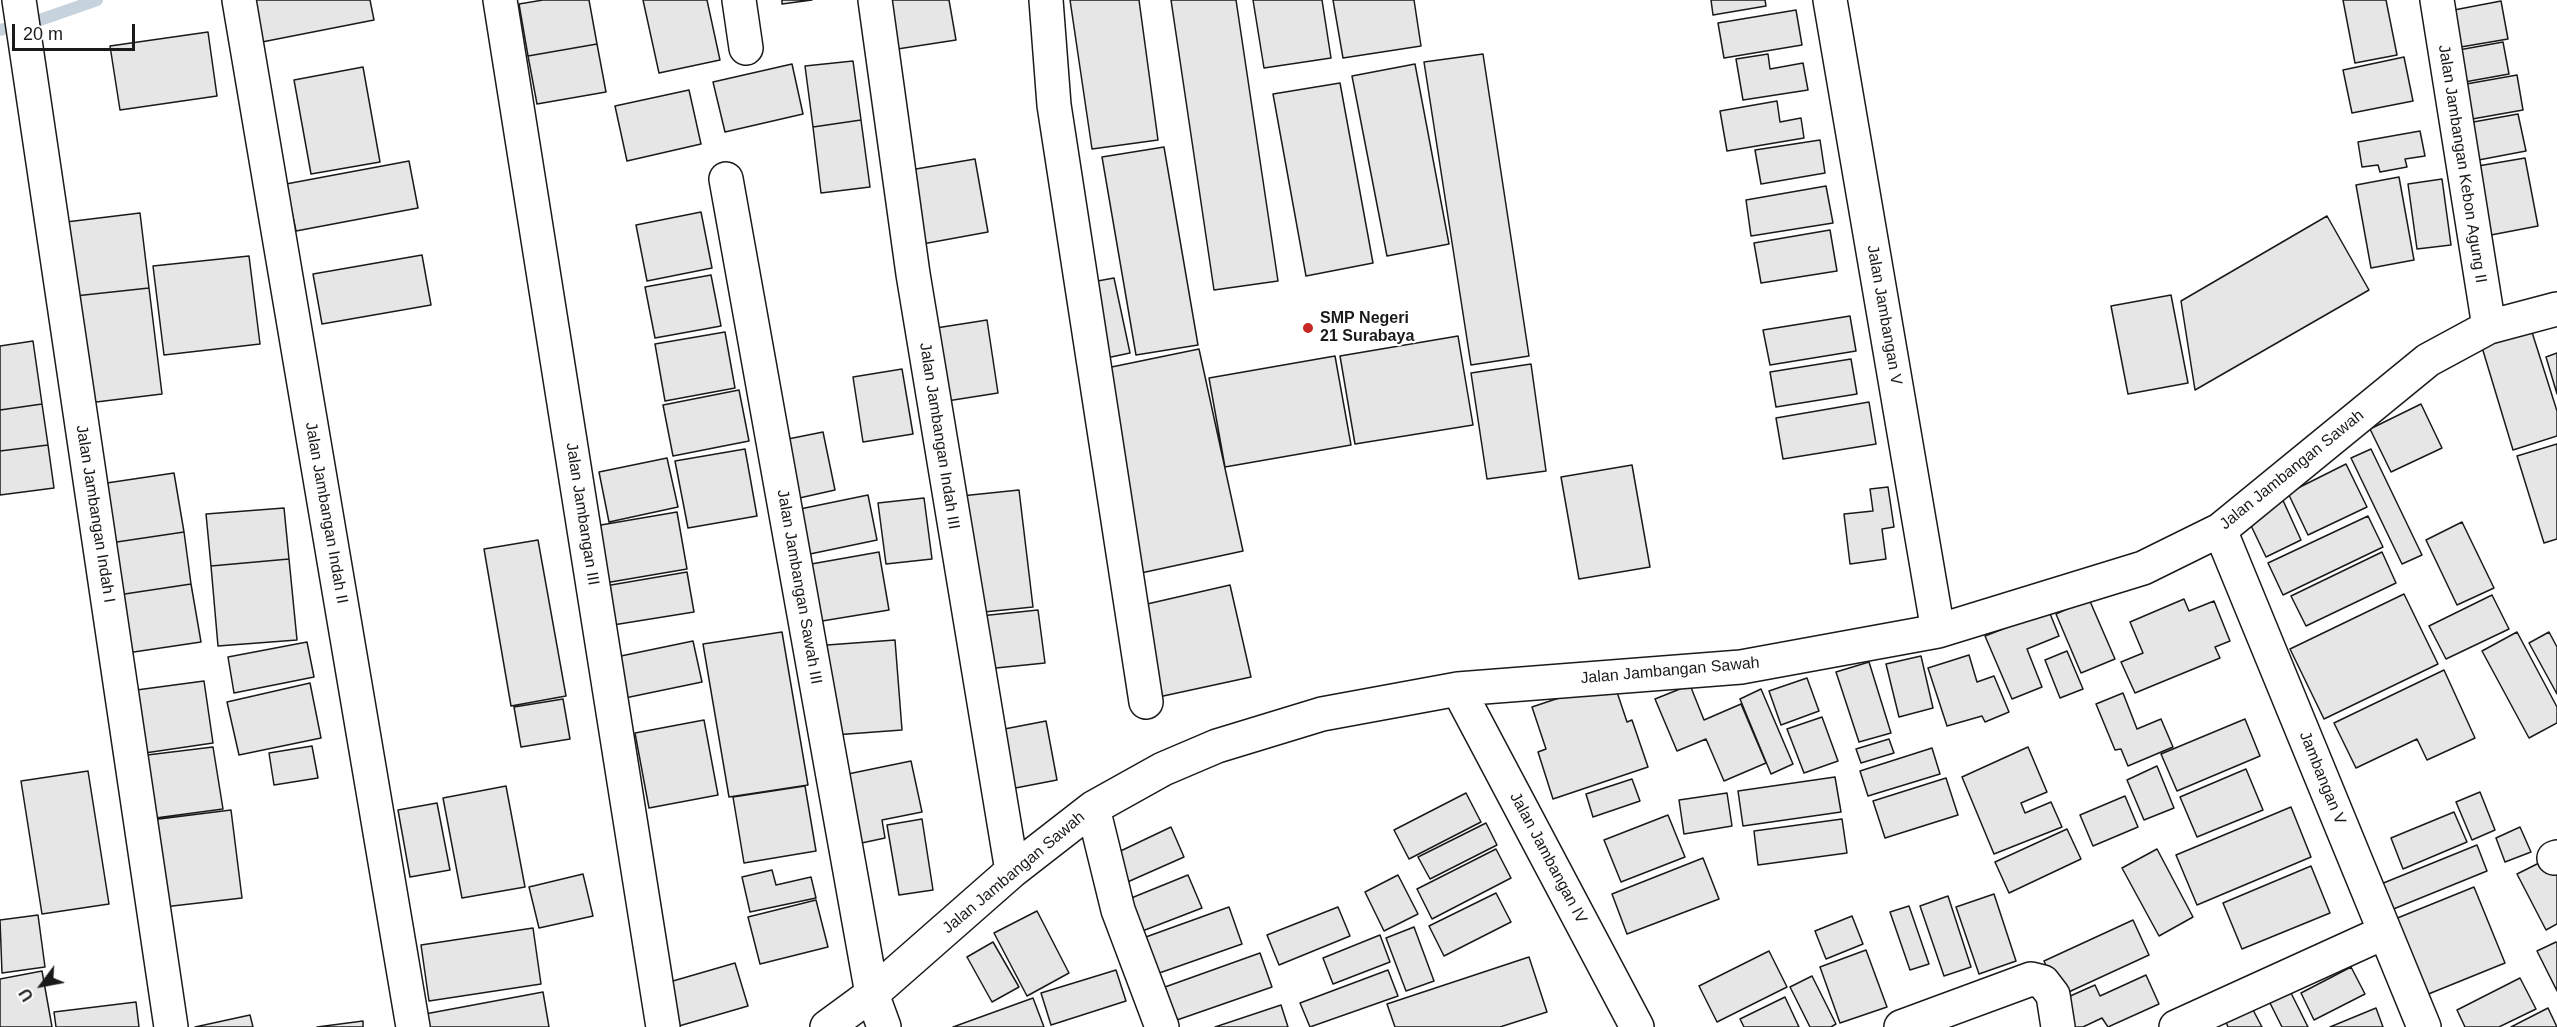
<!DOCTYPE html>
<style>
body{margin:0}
#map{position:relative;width:2557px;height:1027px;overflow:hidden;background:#fff;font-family:Arial,sans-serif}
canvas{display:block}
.north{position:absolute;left:12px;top:955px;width:60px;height:60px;-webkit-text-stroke:4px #fff;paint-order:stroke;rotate:238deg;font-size:16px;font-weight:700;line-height:24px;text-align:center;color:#1a1a1a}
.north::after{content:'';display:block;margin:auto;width:21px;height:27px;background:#1a1a1a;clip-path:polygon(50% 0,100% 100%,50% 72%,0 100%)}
.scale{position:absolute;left:12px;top:24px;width:123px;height:27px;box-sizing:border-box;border:3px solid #1a1a1a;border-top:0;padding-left:8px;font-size:18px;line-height:21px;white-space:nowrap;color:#1a1a1a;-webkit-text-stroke:4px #fff;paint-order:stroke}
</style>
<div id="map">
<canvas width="2557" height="1027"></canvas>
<div class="north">U</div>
<div class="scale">20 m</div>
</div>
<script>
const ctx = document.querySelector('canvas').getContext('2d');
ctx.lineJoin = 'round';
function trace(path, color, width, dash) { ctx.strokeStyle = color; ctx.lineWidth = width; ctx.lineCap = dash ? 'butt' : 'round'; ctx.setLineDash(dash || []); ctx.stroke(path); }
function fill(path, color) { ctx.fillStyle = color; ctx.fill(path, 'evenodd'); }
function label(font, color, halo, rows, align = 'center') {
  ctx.font = font + ' Arial,sans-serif'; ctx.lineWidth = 4.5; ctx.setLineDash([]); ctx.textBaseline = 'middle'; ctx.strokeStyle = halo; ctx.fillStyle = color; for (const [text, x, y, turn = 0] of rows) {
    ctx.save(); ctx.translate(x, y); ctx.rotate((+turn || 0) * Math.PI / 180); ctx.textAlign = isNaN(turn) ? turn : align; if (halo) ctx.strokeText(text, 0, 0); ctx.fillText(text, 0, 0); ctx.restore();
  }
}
trace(new Path2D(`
 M0 30 34 22 97 0`), '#c6d2dc', 12);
const building = new Path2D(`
 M253 0H370L374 20 262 42Z
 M543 0H589L597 44 528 56 519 4Z
 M643 0H707L720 60 659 73Z
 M782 0H812L782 4Z
 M883 0H949L956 40 891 50Z
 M1070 0H1139L1158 140 1092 149Z
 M1171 0H1236L1278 281 1214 290Z
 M1253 0H1322L1331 58 1264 68Z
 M1333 0H1414L1421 46 1343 58Z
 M1711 0H1765L1766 6 1713 15Z
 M2343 0H2386L2397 55 2355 63Z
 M2501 1 2508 39 2461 47 2454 10Z
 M1796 10 1802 45 1724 58 1718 23Z
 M208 32 217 96 120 110 110 46Z
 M2503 42 2509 74 2459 83 2453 51Z
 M597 44 606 92 537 104 528 56Z
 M1483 54 1529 356 1471 365 1424 62Z
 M1768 54 1770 69 1803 63 1808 90 1743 100 1736 59Z
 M2404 57 2413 101 2352 113 2343 70Z
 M853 61 861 120 813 127 805 66Z
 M792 64 803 114 725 132 713 82Z
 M1415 64 1449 244 1387 256 1352 76Z
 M363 67 380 162 311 174 294 80Z
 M2517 75 2523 110 2461 121 2455 86Z
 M1340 83 1373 263 1306 276 1273 94Z
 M689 90 701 144 627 161 615 106Z
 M1777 101 1780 122 1801 118 1804 138 1727 151 1720 111Z
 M2518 114 2526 151 2468 162 2462 124Z
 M861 120 870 187 821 193 813 127Z
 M2420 131 2425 156 2405 159 2407 167 2380 172 2378 165 2362 167 2358 142Z
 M1820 140 1825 173 1761 184 1755 150Z
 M1164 147 1198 345 1136 355 1102 157Z
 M2525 158 2538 226 2491 235 2478 166Z
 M975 159 988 232 917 245 904 171Z
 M409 161 418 208 296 231 286 184Z
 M2399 177 2414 260 2371 268 2356 185Z
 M2442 179 2451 245 2417 249 2408 184Z
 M1826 186 1833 223 1751 236 1746 200Z
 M701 212 712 268 647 281 636 225Z
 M140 213 149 288 75 296 66 222Z
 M2327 216 2369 290 2195 390 2181 301Z
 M1830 230 1837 271 1761 283 1754 243Z
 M422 255 431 305 322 324 313 274Z
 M249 256 260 344 164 355 153 266Z
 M711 275 721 326 655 338 645 287Z
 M1114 278 1130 353 1097 360 1081 284Z
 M149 288 162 394 88 403 75 296Z
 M2171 295 2188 383 2128 394 2111 306Z
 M1850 316 1856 351 1770 365 1763 330Z
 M987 320 998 393 947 401 936 328Z
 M2531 329 2557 411V436L2513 450 2481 344Z
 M725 332 735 388 665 401 655 344Z
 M1458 336 1473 425 1355 444 1340 356Z
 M33 341 42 404 0 410V346Z
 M1199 349 1243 551 1141 573 1097 370Z
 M2557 353V394L2546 357Z
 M1335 356 1351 445 1225 467 1209 378Z
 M1851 359 1857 394 1776 407 1770 372Z
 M1531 364 1546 471 1487 479 1471 373Z
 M902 369 913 434 863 442 853 377Z
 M739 390 749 441 673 456 663 405Z
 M1869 402 1876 444 1783 459 1776 418Z
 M42 404 48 445 0 451V410Z
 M2421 404 2442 448 2391 472 2370 429Z
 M823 432 835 490 795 499 783 440Z
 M2557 444V539L2544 543 2517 456Z
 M48 445 54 488 0 495V451Z
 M745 449 757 516 688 528 675 461Z
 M2371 449 2422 555 2402 564 2351 458Z
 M667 458 678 507 609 522 599 472Z
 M2346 464 2367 507 2308 535 2288 493Z
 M1632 465 1650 567 1579 579 1561 477Z
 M174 473 184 532 110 543 100 484Z
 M1888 487 1894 527 1882 529 1886 559 1850 564 1844 514 1873 511 1870 489Z
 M1019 490 1033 607 974 613 961 496Z
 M868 495 877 540 810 554 800 509Z
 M2281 496 2301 540 2266 557 2245 513Z
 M924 498 932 559 886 564 878 503Z
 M284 508 289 559 211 566 206 514Z
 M677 512 687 569 605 583 595 526Z
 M2368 516 2383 547 2283 595 2268 563Z
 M2462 522 2494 588 2457 605 2426 540Z
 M184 532 191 584 118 595 110 543Z
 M538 540 566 696 511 706 484 549Z
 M879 552 889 610 810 623 800 566Z
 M2382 552 2396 583 2306 626 2291 596Z
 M289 559 297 640 218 646 211 566Z
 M687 572 694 612 613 625 605 586Z
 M191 584 201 642 127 653 118 595Z
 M1230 585 1251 677 1154 698 1134 607Z
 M2404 594 2438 664 2324 719 2290 649Z
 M2492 595 2509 629 2446 659 2429 626Z
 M2089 599 2115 659 2081 673 2056 614Z
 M2184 599 2189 611 2214 601 2230 641 2215 647 2220 658 2135 693 2121 662 2143 653 2130 622Z
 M1038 610 1045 663 986 669 980 616Z
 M2049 611 2059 636 2027 649 2042 687 2012 699 1985 636Z
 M782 632 808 785 729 797 703 644Z
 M2517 632 2557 707V723L2529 738 2482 651Z
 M2549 632 2557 647V694L2529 643Z
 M895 640 902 730 834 735 827 645Z
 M693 641 702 682 625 698 616 657Z
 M307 642 314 677 234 693 228 657Z
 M2067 651 2083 689 2060 698 2045 660Z
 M1969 655 1977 682 1994 676 2009 712 1985 722 1982 716 1947 726 1928 668Z
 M1921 656 1933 708 1899 717 1886 664Z
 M1869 662 1891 733 1859 742 1836 672Z
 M2444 670 2475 738 2427 760 2417 739 2356 768 2334 723Z
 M1807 678 1819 711 1781 725 1769 691Z
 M1613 680 1627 722 1632 720 1648 767 1553 799 1538 752 1546 749 1532 707Z
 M204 681 213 743 138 754 129 691Z
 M310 683 321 738 239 755 227 702Z
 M1690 685 1704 720 1741 704 1766 763 1724 781 1706 739 1677 751 1655 699Z
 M1761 689 1793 764 1771 774 1740 699Z
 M2123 693 2137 729 2161 719 2173 747 2128 766 2121 749 2115 750 2096 704Z
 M563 699 570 739 521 747 514 707Z
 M1822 717 1838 761 1804 773 1787 729Z
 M2245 719 2260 756 2177 791 2161 754Z
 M704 720 718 795 649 808 635 733Z
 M1046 721 1057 780 1005 790 994 731Z
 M1889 739 1894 753 1861 763 1856 749Z
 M312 746 318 778 274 785 269 753Z
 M213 747 223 809 148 819 139 756Z
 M2028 747 2047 792 2021 803 2025 813 2051 802 2062 827 1994 854 1962 777Z
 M1932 748 1940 774 1868 796 1860 771Z
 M911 761 922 812 882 820 885 838 857 844 843 775Z
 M2157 766 2174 808 2144 820 2127 780Z
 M2246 769 2263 810 2197 837 2180 797Z
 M88 771 109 904 42 914 21 781Z
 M1835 777 1841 812 1743 826 1738 791Z
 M1946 778 1958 815 1885 838 1873 801Z
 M1632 779 1640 801 1593 817 1586 794Z
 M506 786 525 887 462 898 443 798Z
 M805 786 816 851 744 863 733 797Z
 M2480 792 2495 830 2472 840 2456 802Z
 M1466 793 1481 822 1409 859 1394 830Z
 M1727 793 1732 826 1684 834 1679 800Z
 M2125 796 2138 827 2093 846 2080 815Z
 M437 803 450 870 410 877 398 810Z
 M2291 807 2311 857 2197 905 2176 855Z
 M231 810 242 898 155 908 143 821Z
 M2454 812 2467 842 2403 869 2391 838Z
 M1668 815 1685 857 1621 882 1604 840Z
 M922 819 933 890 899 895 887 825Z
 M1842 819 1847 853 1758 865 1754 831Z
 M1486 823 1497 845 1430 879 1418 857Z
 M1171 827 1184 857 1123 884 1110 856Z
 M2520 827 2531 852 2505 862 2496 838Z
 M2067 829 2081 859 2009 893 1995 862Z
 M2477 845 2487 871 2391 910 2381 884Z
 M1496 849 1511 878 1432 919 1417 889Z
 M2157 849 2193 917 2159 936 2122 868Z
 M1703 858 1719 899 1627 934 1612 894Z
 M2549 858 2557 874V924L2546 930 2517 874Z
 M2311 866 2330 913 2242 949 2223 903Z
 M772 870 776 885 811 877 816 898 750 912 742 877Z
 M583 874 593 916 539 928 529 887Z
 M1188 875 1202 908 1132 935 1119 903Z
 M1398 875 1418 914 1384 931 1365 892Z
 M2474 887 2505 963 2426 995 2395 919Z
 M1496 893 1511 922 1444 956 1429 926Z
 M1994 894 2016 961 1979 974 1956 907Z
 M1948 896 1971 967 1944 976 1920 906Z
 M816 900 828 947 760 964 748 917Z
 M1909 906 1929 964 1910 970 1890 912Z
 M1229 907 1242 944 1145 978 1132 942Z
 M1338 907 1350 936 1279 965 1267 935Z
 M1037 911 1069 973 1027 996 994 933Z
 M38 915 45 967 2 973 0 920Z
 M1852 916 1863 944 1826 959 1815 931Z
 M2133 920 2149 955 2060 996 2044 961Z
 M1414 927 1434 981 1406 991 1386 938Z
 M533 928 541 984 429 1001 421 945Z
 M1380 935 1390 962 1333 984 1323 958Z
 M993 942 1019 987 992 1002 967 957Z
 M2556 942 2557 943V991L2537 951Z
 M1866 950 1887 1007 1840 1023 1820 967Z
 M1769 951 1787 987 1717 1022 1699 986Z
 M1260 953 1272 987 1177 1020 1165 987Z
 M1529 957 1547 1012 1500 1027H1395L1387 1004Z
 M735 963 748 1006 679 1026 666 983Z
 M2351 967 2365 994 2314 1020 2301 993Z
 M1116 970 1126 1001 1051 1025 1041 993Z
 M1388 970 1398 996 1310 1027 1300 1003Z
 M42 971 52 1027H0V979Z
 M2146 975 2159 1004 2108 1027 2102 1018 2083 1027H2070L2059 1001 2095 985 2100 996Z
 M1812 976 1836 1024 1831 1027H1810L1790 987Z
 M2520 978 2536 1009 2499 1027H2465L2457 1010Z
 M2287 985 2308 1027H2282L2266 995Z
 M543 992 549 1027H427L425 1014Z
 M1785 997 1799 1027H1744L1740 1019Z
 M1033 998 1044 1027H953Z
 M136 1002 139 1027H56L54 1012Z
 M1281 1005 1288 1027H1215Z
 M2252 1008 2262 1027H2228L2226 1022Z
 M2376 1008 2383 1027H2330Z
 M2548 1008 2557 1027H2511Z
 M250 1015 253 1027H195Z
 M363 1021V1027H317Z`);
fill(building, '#e6e6e6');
trace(building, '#1a1a1a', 1.5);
const minor = new Path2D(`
 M19 0 171 1027
 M239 0 413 1027
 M500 0 663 1027
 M739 0 746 48
 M875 0 913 274 1012 871
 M1046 0 1054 105 1146 702
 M1830 0 1938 631
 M2437 0 2489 327
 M726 179 872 994 884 1027
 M2220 530 2424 1027
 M1458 689 1637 1027
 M1093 808 1118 910 1162 1027
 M2554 858 2557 857
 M827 1027 872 994 1012 871 1093 808 1163 769 1217 746 1322 714 1458 689 1741 667 1938 631 2143 568 2220 530 2428 360 2489 327 2557 309
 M1901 1027 2031 979 2043 982 2053 995 2058 1027
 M2176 1027 2385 932`);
trace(minor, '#1a1a1a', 36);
trace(minor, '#fff', 33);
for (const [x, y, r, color] of [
 [1308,328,6,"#c62828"]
]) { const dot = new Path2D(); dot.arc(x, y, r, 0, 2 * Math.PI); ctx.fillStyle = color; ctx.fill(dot); trace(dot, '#fff', 2); }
label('16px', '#1a1a1a', '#fff', [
 ["Jalan Jambangan Kebon Agung II",2462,164,81],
 ["Jalan Jambangan V",1884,315,80],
 ["Jalan Jambangan Indah III",939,436,81],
 ["Jalan Jambangan Sawah",2292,470,-39],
 ["Jalan Jambangan Indah II",326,513,80],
 ["Jalan Jambangan Indah I",95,514,81],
 ["Jalan Jambangan III",582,514,81],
 ["Jalan Jambangan Sawah III",799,587,80],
 ["Jalan Jambangan Sawah",1670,671,-5],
 ["Jambangan V",2322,778,68],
 ["Jalan Jambangan IV",1548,858,62],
 ["Jalan Jambangan Sawah",1014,873,-40]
]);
label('bold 16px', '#1a1a1a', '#fff', [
 ["SMP Negeri",1320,319],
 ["21 Surabaya",1320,337]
], 'left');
</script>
